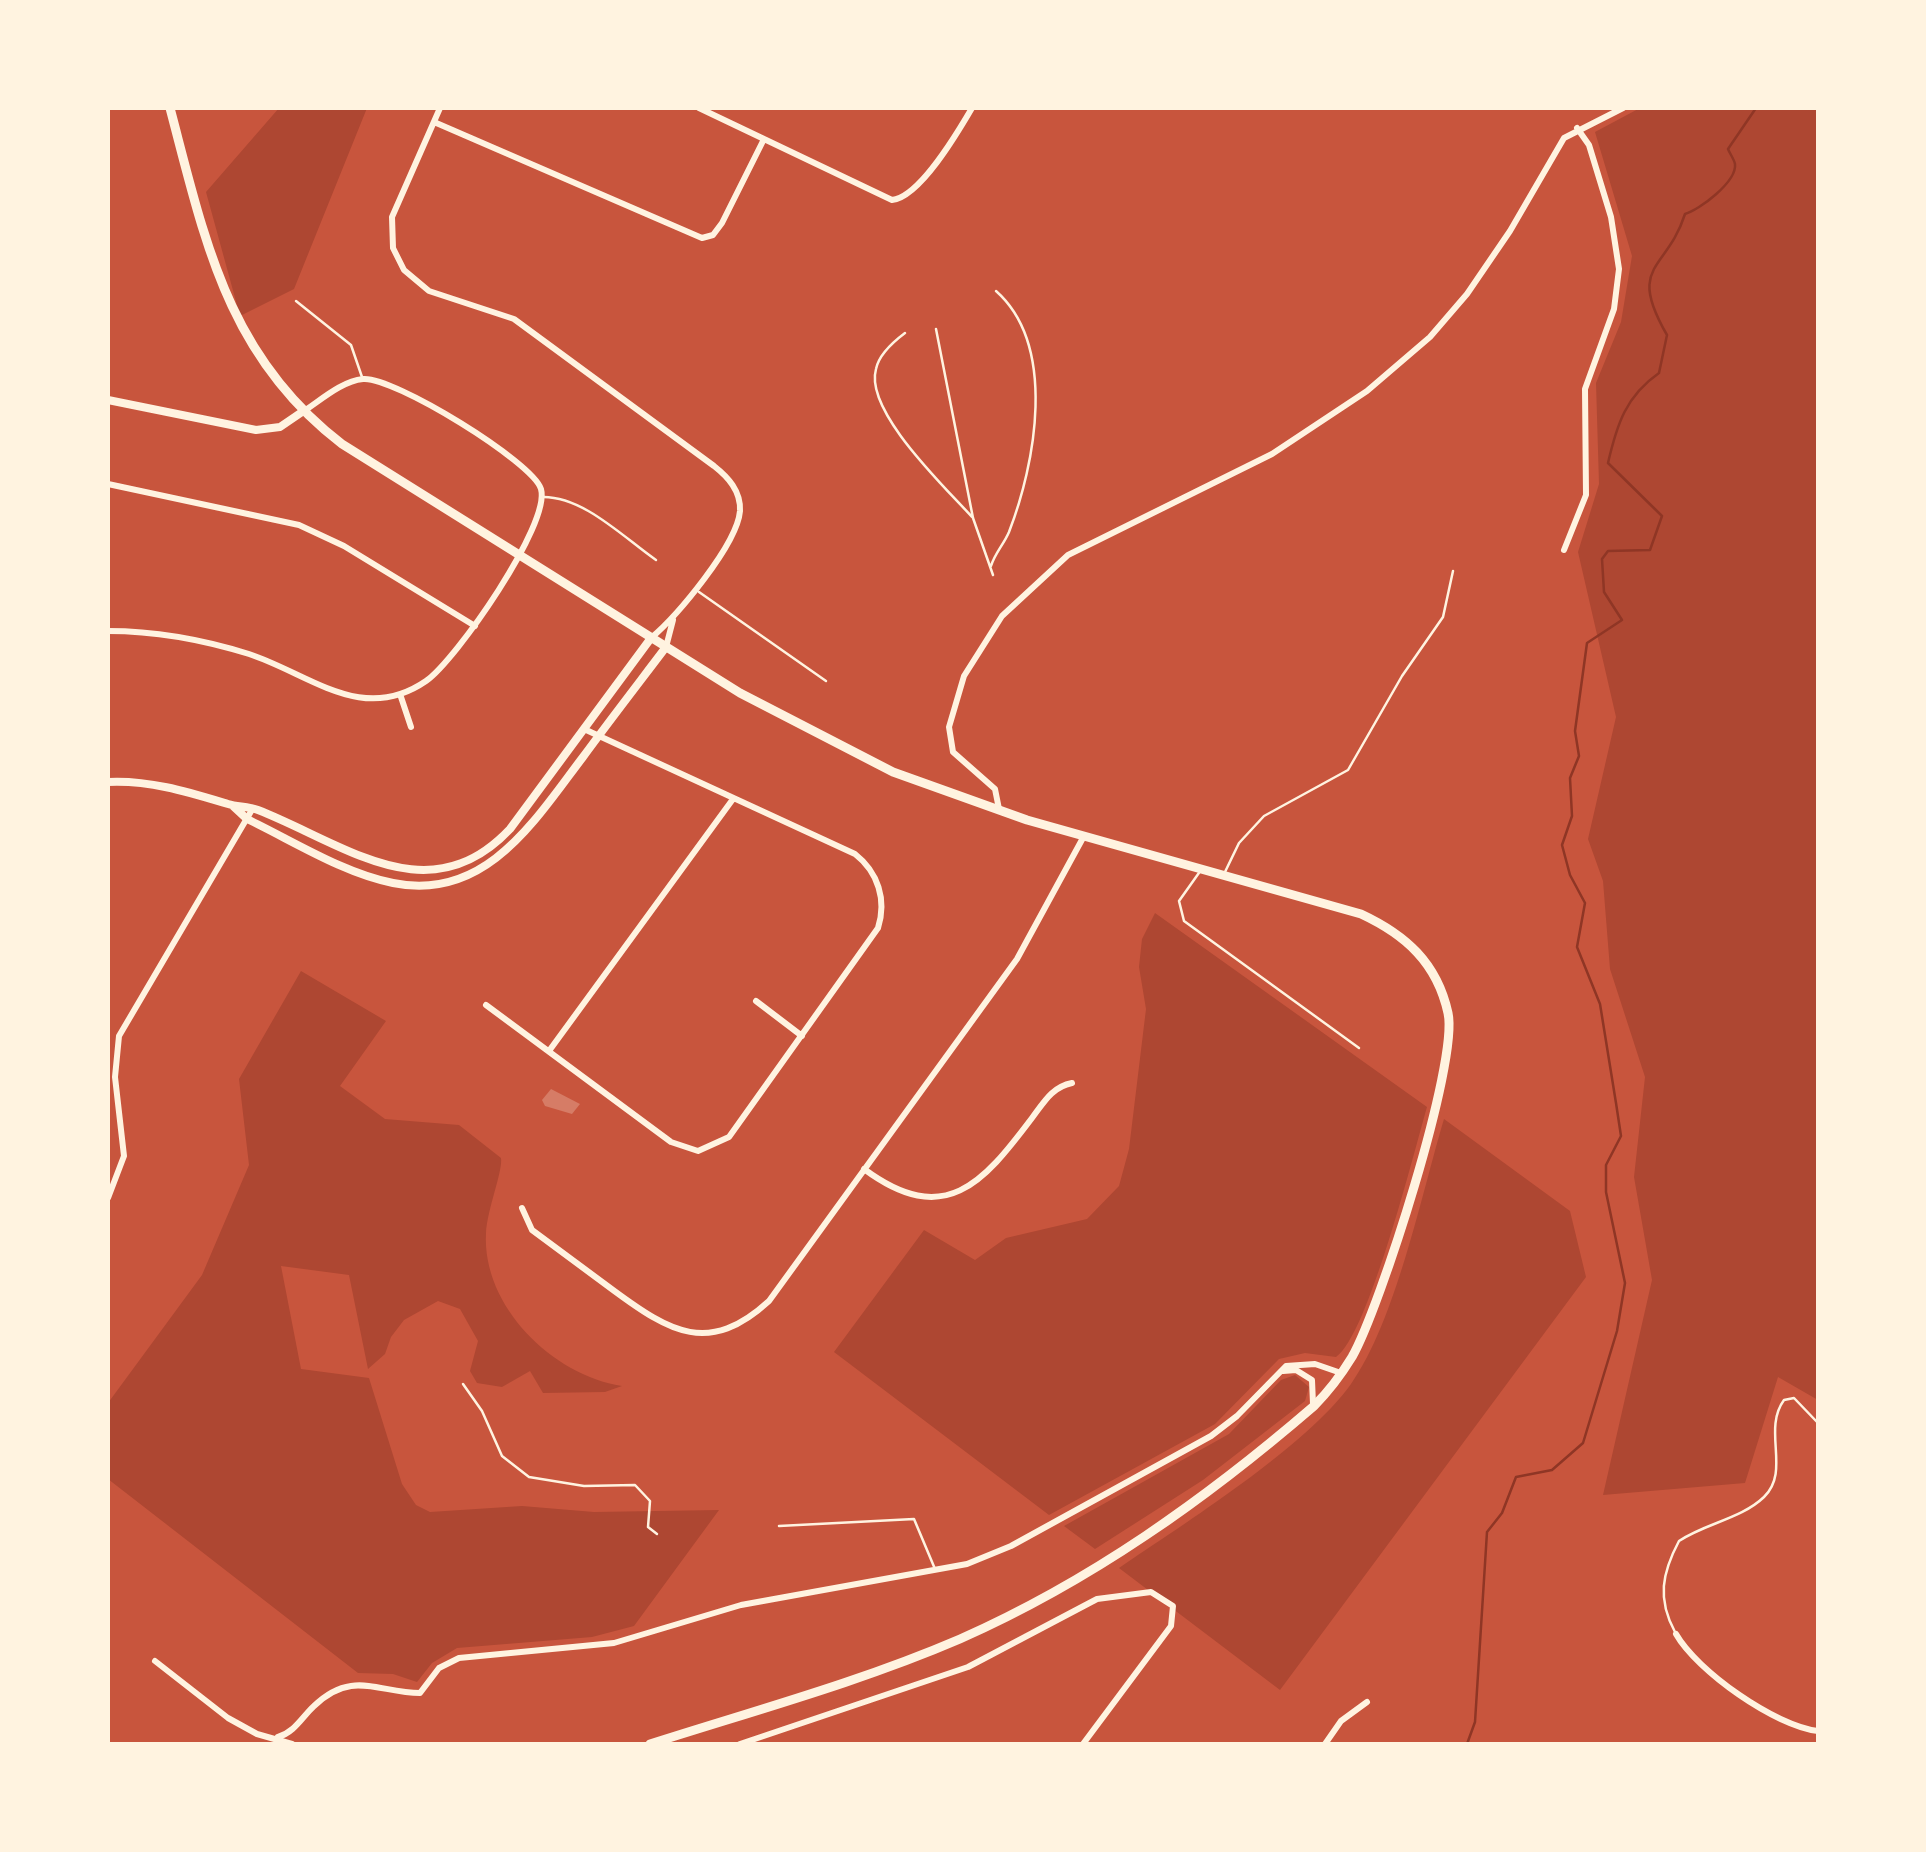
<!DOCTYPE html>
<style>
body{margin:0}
#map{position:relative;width:1926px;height:1852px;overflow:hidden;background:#c8553d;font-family:"Golos Text",sans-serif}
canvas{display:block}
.frame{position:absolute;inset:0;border:110px solid #fff3e0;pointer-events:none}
</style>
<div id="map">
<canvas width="1926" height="1852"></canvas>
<div class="frame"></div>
</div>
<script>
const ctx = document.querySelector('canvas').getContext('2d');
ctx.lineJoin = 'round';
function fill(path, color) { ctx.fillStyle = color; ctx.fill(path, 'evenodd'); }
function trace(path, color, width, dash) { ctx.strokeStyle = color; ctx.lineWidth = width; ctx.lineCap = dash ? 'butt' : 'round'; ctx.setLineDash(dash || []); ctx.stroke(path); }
fill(new Path2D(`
 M279 108H367L294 289 240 316 206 192Z
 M1640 108H1818V1400L1778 1377 1745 1483 1603 1495 1652 1280 1634 1177 1645 1077 1610 969 1603 881 1588 839 1616 717 1578 552 1599 484 1596 383 1621 322 1632 256 1595 132Z
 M1155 913 1427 1107C1414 1152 1368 1336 1336 1357L1305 1353 1279 1359 1215 1424 1049 1515 834 1352 924 1230 975 1260 1006 1238 1087 1219 1119 1186 1129 1149 1146 1009 1139 967 1142 939Z
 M301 971 386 1021 340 1086 385 1119 459 1125 501 1158C503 1171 487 1210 486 1233 482 1306 552 1375 622 1386L605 1392 543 1393 530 1371 502 1387 477 1383 470 1371 478 1341 460 1309 438 1301 404 1320 391 1337 385 1354 368 1369 349 1275 281 1266 301 1369 369 1378 402 1484 416 1505 430 1512 522 1506 594 1512 719 1510 634 1626 592 1637 457 1648 432 1663 417 1682 393 1674 358 1673 108 1479V1403L202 1275 249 1165 239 1079Z
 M1444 1119 1570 1211 1586 1277 1280 1690 1119 1568C1185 1523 1306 1447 1351 1384 1396 1320 1421 1196 1444 1119Z
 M1295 1375 1309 1387 1305 1401 1203 1480 1095 1549 1064 1526 1229 1434 1281 1380Z`), '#ae4732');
trace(new Path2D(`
 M1467 1744 1475 1722 1487 1532 1502 1513 1516 1477 1552 1470 1583 1443 1617 1331 1625 1283 1606 1192V1165L1621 1136 1616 1103 1600 1004 1577 947 1585 903 1570 875 1562 845 1572 816 1570 778 1579 756 1575 731 1587 643 1622 620 1604 592 1602 559 1608 551 1650 550 1662 516 1608 463C1617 424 1626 396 1659 373L1667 335C1626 264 1667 271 1685 214 1699 210 1737 182 1735 164 1734 159 1730 154 1728 149L1756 108`), '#8f3625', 2.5);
fill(new Path2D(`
 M551 1089 580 1104 572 1114 545 1106 542 1100Z`), '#d67c66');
trace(new Path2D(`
 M936 329 973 518 993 575
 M905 333C893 342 879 354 876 369 864 411 946 488 972 517
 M991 566C995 553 1004 544 1009 532 1035 465 1058 346 996 291
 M463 1384 482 1411 502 1456 529 1477 584 1486 635 1485 650 1501 648 1527 657 1534`), '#fff3e0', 2.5);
trace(new Path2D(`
 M296 301 351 345 362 377
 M542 497C583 496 623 537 656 560
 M699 592 826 681
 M1201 870 1179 901 1184 921 1359 1048
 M1224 874 1239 843 1264 816 1348 770 1402 676 1443 617 1453 571
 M779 1526 914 1519 935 1569
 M1675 1632C1657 1599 1662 1573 1679 1541 1706 1523 1741 1519 1764 1497 1791 1471 1762 1430 1784 1400L1794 1398 1818 1423`), '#fff3e0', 2.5);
trace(new Path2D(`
 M440 108 392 217 393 248 404 270 429 291 514 319 714 466C728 477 741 491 740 511 737 545 677 616 651 638
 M699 108 892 200C920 197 958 132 972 108
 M434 122 702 238 713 235 722 223 764 139
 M108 484 299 525 344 546 475 626
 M1564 550 1586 495 1585 389 1614 309 1619 269 1611 217 1589 145 1577 128
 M108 631C155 631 204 640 249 654 310 674 362 725 426 681 456 660 551 524 541 489 533 462 393 376 363 379 342 381 321 400 304 411
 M666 647 673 620
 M401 697 411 727
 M999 809 995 789 953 752 949 727 964 676 1002 616 1068 555 1272 454 1367 391 1430 337 1467 294 1510 231 1564 138 1623 108
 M756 1001 802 1036
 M486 1005 671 1142 698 1151 729 1137 878 928C887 900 878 872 855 854L584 729
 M549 1051 733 799
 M864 1169C945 1229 983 1183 1032 1118 1044 1102 1052 1087 1072 1083
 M108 1198 124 1156 115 1077 119 1036 253 808
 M522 1208 532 1230C559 1250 586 1270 613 1290 670 1332 709 1356 769 1301L1017 959 1084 836
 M1283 1371 1296 1370 1312 1380 1313 1404
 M1676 1634C1697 1671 1775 1726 1818 1731
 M155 1661 228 1718 257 1734 292 1744
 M278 1737C295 1732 302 1717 314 1706 352 1669 379 1693 420 1693L439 1668 459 1658 614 1643 741 1605 967 1564 1011 1546 1211 1436 1237 1416 1286 1366 1315 1364 1341 1373
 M740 1744 968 1667 1097 1599 1151 1592 1173 1606 1171 1626 1083 1744
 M1325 1744 1341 1721 1367 1702`), '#fff3e0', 6);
trace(new Path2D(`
 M108 400 256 430 280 427 302 412
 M108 782C150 780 188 792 228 804 238 807 248 806 258 810 345 844 429 915 510 829L651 638
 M233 806 247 819C293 841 343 873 393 883 486 902 535 820 583 757 610 720 638 684 666 647`), '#fff3e0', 8);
trace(new Path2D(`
 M170 108C205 240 227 356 342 444L740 693 893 772 1027 820 1361 914C1406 935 1437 963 1448 1013 1459 1062 1380 1308 1352 1357 1341 1375 1329 1391 1314 1406 1206 1499 1091 1581 960 1639 860 1682 753 1711 650 1744`), '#fff3e0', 9);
</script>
